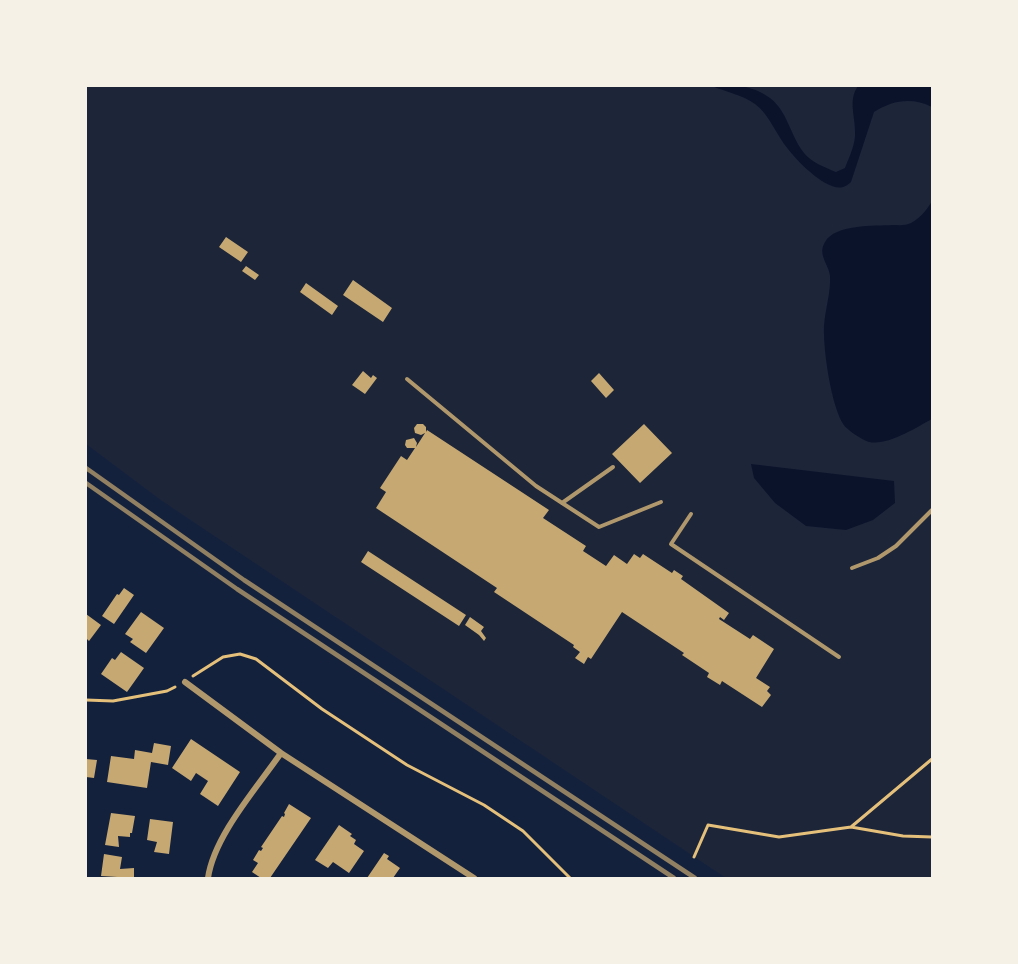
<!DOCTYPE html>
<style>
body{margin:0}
#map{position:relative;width:1018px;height:964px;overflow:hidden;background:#14213d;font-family:"Crimson Pro",serif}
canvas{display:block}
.frame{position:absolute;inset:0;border:87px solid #f6f1e7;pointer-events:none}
</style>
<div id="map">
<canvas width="1018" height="964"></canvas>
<div class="frame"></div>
</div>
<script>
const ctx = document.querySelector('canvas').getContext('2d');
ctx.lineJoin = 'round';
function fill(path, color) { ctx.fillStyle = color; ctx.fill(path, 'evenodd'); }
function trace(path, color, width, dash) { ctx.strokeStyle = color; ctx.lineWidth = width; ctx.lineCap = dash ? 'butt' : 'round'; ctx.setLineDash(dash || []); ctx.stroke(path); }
fill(new Path2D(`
 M86 86H932V878H726L162 501 86 444Z`), '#1d2539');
fill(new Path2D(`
 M712 86C737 82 771 88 784 115 791 128 795 142 804 153 811 162 826 168 836 172L845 168C849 157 856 144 855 131 855 115 848 100 858 86H932V107C912 97 893 100 874 112L851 182C850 183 845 187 843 187 827 192 796 160 788 149 776 135 770 115 755 104 743 95 726 92 712 86Z
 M932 201V419C917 427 888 446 869 442 861 439 848 431 843 424 831 404 823 350 824 326 825 310 831 292 830 276 829 264 817 255 825 242 835 224 874 226 893 225 898 225 905 226 911 223 920 218 927 210 932 201Z
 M751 464 894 481 895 503 873 520 846 530 806 526 775 503 754 478Z`), '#0b132b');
fill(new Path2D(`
 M226 237 248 252 241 262 219 247Z
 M246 266 259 275 255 280 242 271Z
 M353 280 392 308 383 322 343 295Z
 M306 283 338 306 332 315 300 292Z
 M363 371 371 378 373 375 377 378 365 394 352 385Z
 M599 373 614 390 606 398 591 381Z
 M417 424H423L426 427V432L427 430 549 510 543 518 586 546 583 551 606 566 614 555 627 564 634 554 640 558 643 554 672 573 674 570 683 576 681 579 729 613 724 620 720 617 719 619 750 639 753 635 774 649 756 678 770 687 767 691 771 695 762 707 722 681 720 685 707 677 709 673 682 655 684 653 622 612 591 659 588 657 584 664 575 658 580 652 573 647 574 645 494 592 497 588 376 508 386 492 380 488 401 456 407 460 415 448H407L405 445 406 440 414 438 417 443 416 447 425 433 421 435 415 433 414 428Z
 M644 424 672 453 640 483 612 454Z
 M368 551 466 615 459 626 361 562Z
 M124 588 134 595 114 624 102 616 117 594 119 595Z
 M141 612 164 628 146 653 130 642 133 639 125 634Z
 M86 614 101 625 89 641 86 638Z
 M470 617 484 627 481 631 486 638 484 641 479 635 465 625Z
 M121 652 144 668 127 692 101 674 112 658 115 660Z
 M191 739 240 772 218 806 200 794 208 781 196 773 191 781 172 768Z
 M154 743 171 746 168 765 151 762 147 788 107 782 111 756 134 759 135 750 152 753Z
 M86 759 97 760 94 778 86 777Z
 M289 804 311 818 270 878H261L252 872 258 863 253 860 259 850 261 851 263 848 261 847 282 816 284 817 285 814 284 813Z
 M111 813 135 816 132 833H130V837L118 836 119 847 105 845Z
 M150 819 173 822 169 854 154 852 157 842 147 840Z
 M339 825 352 834 350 836 356 840 354 844 364 851 349 873 333 862 328 868 315 860Z
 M384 853 389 856 387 859 400 868 393 878H367Z
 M104 854 122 857 120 869 134 868V878L101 876Z`), '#c6a872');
trace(new Path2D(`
 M193 676 223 657 240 654 256 659 322 709 407 765 484 805 523 831 570 878
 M86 700 113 701 167 691 175 687
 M851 827 903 836 932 837
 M694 857 708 825 779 837 851 827 932 759`), '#e5c07b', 3);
trace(new Path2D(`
 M407 379 536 486 599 527 661 502
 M562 503 613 467
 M691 514 671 544 839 657
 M852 568 878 558 896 546 932 510`), '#b1986c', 4);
trace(new Path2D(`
 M185 682 281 753 474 878
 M208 878C214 836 256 789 281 753`), '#b1986c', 6);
trace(new Path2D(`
 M86 468 244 580 695 878
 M86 483 237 589 674 878`), '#918062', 4.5);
</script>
